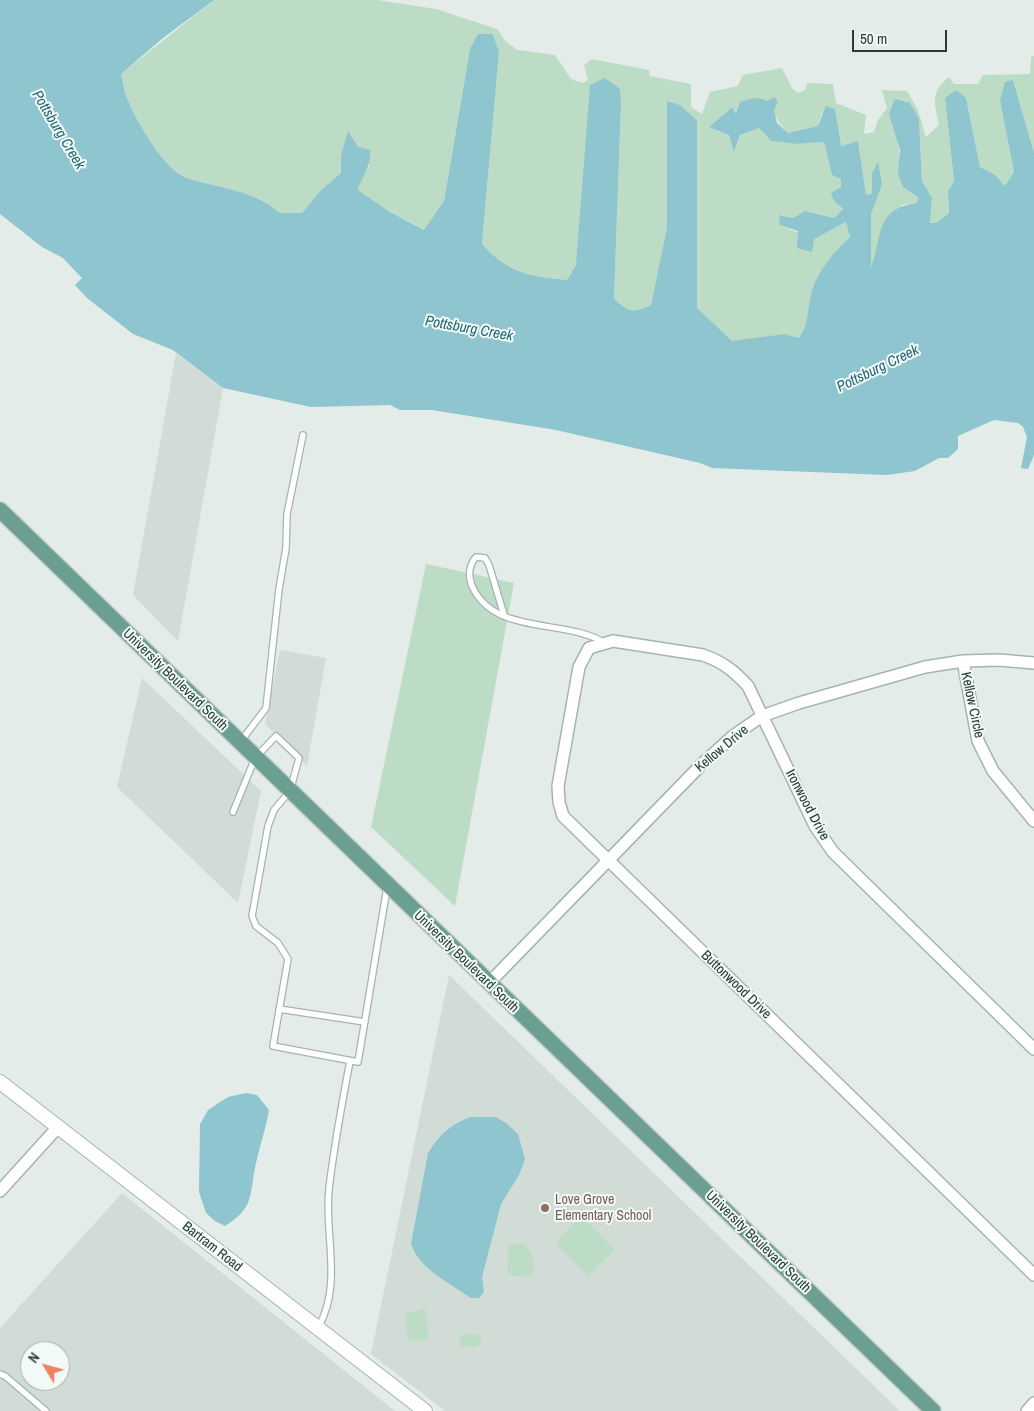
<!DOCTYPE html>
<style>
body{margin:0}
#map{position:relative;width:1034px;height:1411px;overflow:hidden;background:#e3ece8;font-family:"Archivo Narrow",sans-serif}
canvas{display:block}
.north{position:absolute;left:20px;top:1341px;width:50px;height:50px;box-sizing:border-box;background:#f3f9f6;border:1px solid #a0aea9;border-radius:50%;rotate:307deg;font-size:14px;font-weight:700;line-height:20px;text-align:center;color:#243d36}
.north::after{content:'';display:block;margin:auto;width:18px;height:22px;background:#eb8362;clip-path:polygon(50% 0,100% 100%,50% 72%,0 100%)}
.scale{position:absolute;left:852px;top:30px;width:95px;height:22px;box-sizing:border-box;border:2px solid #243d36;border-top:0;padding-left:6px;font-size:15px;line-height:18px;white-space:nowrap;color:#243d36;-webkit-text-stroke:4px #f3f9f6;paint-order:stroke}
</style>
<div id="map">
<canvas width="1034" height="1411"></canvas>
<div class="north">N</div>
<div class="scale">50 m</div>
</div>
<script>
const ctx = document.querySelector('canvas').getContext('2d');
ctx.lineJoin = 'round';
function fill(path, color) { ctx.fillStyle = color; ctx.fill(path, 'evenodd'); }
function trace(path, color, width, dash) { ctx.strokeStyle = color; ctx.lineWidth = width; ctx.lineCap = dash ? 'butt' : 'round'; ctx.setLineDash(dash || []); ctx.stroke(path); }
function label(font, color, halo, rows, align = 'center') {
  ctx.font = font + ' "Archivo Narrow",sans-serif'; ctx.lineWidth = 4; ctx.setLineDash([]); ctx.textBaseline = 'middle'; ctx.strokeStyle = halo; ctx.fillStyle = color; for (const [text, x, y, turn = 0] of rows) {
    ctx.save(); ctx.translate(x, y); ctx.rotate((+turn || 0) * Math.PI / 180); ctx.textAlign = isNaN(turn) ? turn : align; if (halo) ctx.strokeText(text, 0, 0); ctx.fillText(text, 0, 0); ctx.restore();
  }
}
fill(new Path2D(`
 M176 353 223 388 178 641 133 595Z
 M280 650 326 658 307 766 265 724Z
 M142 678 261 791 238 903 117 787Z
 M449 975 900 1411H445L371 1354Z
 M122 1193 395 1411H0V1328ZM30 1351H60V1381H30Z`), '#d1dcd7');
fill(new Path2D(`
 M214 0H377L436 9 497 29 506 42 518 50 555 55 571 79 583 83 588 80 584 65 592 59 649 70 650 76 691 84V107L702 114 710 92 738 86 743 75 782 68 792 88 798 93 805 90 807 83 833 84 836 103 866 115 864 134 874 132 878 120 887 108 882 90 907 91 918 110 926 137 939 125C935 103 929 93 949 77L954 84H978L983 75 1030 74 1031 57 1034 56V153L1013 80 1000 101 1014 172 1005 187 994 175 980 167 966 98 956 91 945 98 954 181 948 191 949 213 936 223H930L932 198 922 181 919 119 897 137C901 154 898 170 903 187L919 198 916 203 902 205 871 270V214L875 201 872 173V195H866L858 141 841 146 822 113 818 126 788 133C777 123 776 113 767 101L739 108 736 114 732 107 709 127 729 135 734 151 740 135 759 128 771 141 797 144 824 142 832 175 841 179V187L834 201 843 209 834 218 805 211 793 218 780 215V225L813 239 847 222 850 238C835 251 815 273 811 294 807 310 809 324 799 338L785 334 732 342 697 308V120L680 105 667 101V227L651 305C633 314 627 312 614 298L621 104 576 265 567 280C527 276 511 274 482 244L499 52 493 34 470 49 444 201 425 230 390 212 358 190 365 172 370 165 341 156V173L322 189 302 213H280C252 189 221 189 187 178 165 171 136 121 128 100 124 92 123 82 121 74Z
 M426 564 514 583 455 906 371 827Z
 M581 1216 615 1249 589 1276 556 1243Z
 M520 1243C533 1248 538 1265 530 1277L513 1276 507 1271 508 1247 511 1244Z
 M425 1309 429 1339 408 1341 405 1313Z
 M465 1334H478L482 1340 479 1346 461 1347 460 1336Z`), '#bddcc5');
fill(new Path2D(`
 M0 0H214L163 38 121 74C123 82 124 92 128 100 136 121 165 171 187 178 221 189 252 189 280 213H302L322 189 341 173V156L348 131 358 147 370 150C371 168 363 174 358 190L390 212 424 230 444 201 470 49 478 34H493L499 52 482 244C510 274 528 276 567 280L576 265 590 85 605 78 620 89 621 104 614 298C627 312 633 314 651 305L667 227V101L680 105 697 120V308L732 341 785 334 799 338C809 324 807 310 811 294 816 272 834 252 850 237L846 222 814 239 812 252 797 248 798 231 780 225 779 215 793 218 805 211 834 218 843 209 834 201 831 193 841 187V179L832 175 824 142 797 144 771 141 759 128 740 135 734 152 729 135 709 127 732 107 736 114 740 102C749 99 758 96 767 101L774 97 778 101 774 110 777 123 788 133 818 126 826 106 835 109 841 146 858 141 866 195 872 194V173L878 162 882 184 871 214V268C883 236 874 210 916 203L919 198 903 187 898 173 900 150 889 114 895 99 910 103 919 119 922 181 932 198 930 223H936L949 213 948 191 954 181 945 98 956 90 966 98 980 167 995 175 1005 186 1014 172 1000 101 1005 82 1013 80 1034 153V455L1028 469 1021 468 1027 437 1023 427 1018 423 994 420 958 436V449L948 458H939L915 471 887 475 712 468 700 463 556 430 432 410H400L390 405 311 407 223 388 173 350 133 334 87 298 75 285 82 278 63 258 42 247 0 214Z
 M246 1093 257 1095 269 1110C266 1128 260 1145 256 1163 249 1193 256 1207 225 1226L215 1221 206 1213 199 1192 200 1124 208 1110 228 1097Z
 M471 1117H496L506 1123 518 1134 525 1159 519 1175 501 1204 482 1277 484 1292 479 1298H471C450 1283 420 1270 411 1244L428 1153C439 1135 452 1123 471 1117Z`), '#8ec5ce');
const service = new Path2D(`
 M504 615 489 565 485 558 476 557C469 565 468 576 472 586 494 636 565 618 605 643
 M241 741 266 708 279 589 286 548 287 514 303 435
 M233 812 255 758 276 736 299 758 290 791 274 810 268 826 252 916 256 926 278 943 288 959 273 1046 358 1062 387 888
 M279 1009 365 1022
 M318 1328C343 1284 324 1235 329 1189 334 1146 342 1103 350 1061
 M0 1374 5 1376 46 1411`);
const minor = new Path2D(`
 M963 661 978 741 993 771 1034 821
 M488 984 701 765 733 736 762 716 799 703 925 667 963 661 999 660 1034 663
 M1034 1049 833 852 815 826 748 686C734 671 723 662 703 655L613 641 589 648 579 667 558 786 559 802 563 816 1034 1275
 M0 1191 58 1127
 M1027 1411 1034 1403`);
const tertiary = new Path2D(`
 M0 1082 425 1411`);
const primary = new Path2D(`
 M0 510 933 1411`);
trace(service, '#a6b4af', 8);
trace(minor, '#a6b4af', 14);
trace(tertiary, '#a6b4af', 16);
trace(primary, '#c2c9c7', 18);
trace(service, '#fff', 5.5);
trace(minor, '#fff', 11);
trace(tertiary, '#fff', 14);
trace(primary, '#6a9f91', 15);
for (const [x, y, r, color] of [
 [545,1208,5,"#8d6e63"]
]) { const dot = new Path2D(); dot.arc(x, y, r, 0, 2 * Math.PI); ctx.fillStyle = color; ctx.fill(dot); trace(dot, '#f3f9f6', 2); }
label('14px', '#243d36', '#f3f9f6', [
 ["University Boulevard South",175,680,44],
 ["Kellow Circle",972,705,78],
 ["Kellow Drive",722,749,-40],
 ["Ironwood Drive",807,805,62],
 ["University Boulevard South",466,962,44],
 ["Buttonwood Drive",736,985,44],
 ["University Boulevard South",758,1242,44],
 ["Bartram Road",212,1247,38]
]);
label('14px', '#785e54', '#f3f9f6', [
 ["Love Grove",555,1200],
 ["Elementary School",555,1216]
], 'left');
label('italic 15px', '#206876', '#f3f9f6', [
 ["Pottsburg Creek",58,130,59],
 ["Pottsburg Creek",469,329,10],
 ["Pottsburg Creek",878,369,-26]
]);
</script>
